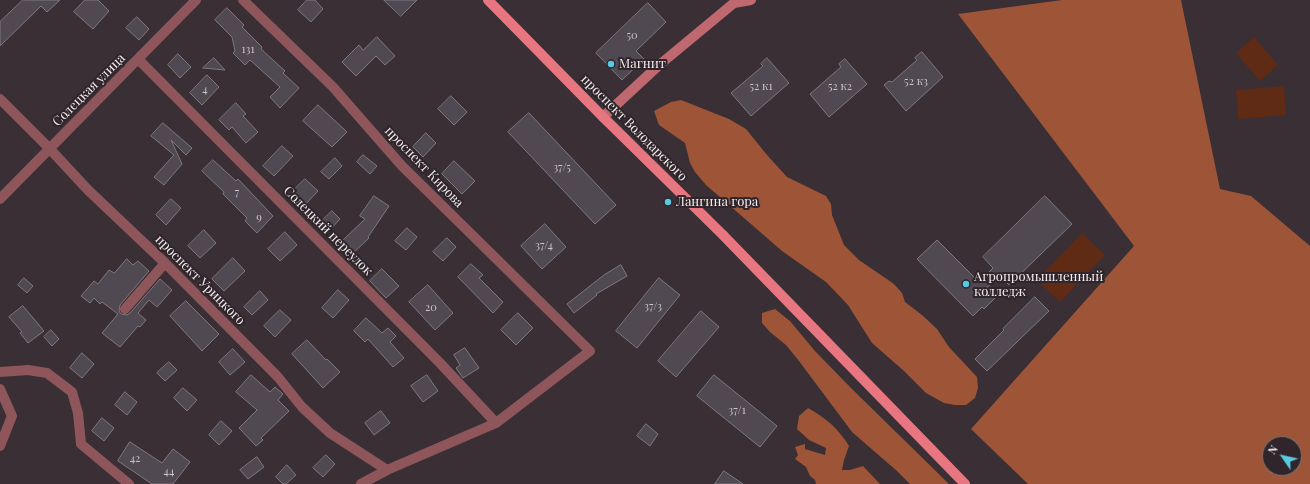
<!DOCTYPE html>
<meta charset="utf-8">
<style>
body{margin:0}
#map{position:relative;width:1310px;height:484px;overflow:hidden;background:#392f34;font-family:"Playfair Display",serif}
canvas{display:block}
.north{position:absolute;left:1262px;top:436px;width:40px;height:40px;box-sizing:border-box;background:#2f252a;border:1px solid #7d7579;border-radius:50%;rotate:304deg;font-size:11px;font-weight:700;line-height:16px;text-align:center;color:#f3ecef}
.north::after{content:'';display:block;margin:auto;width:14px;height:18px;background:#55cae0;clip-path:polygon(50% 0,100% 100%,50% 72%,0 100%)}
</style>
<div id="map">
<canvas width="1310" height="484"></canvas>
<div class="north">N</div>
</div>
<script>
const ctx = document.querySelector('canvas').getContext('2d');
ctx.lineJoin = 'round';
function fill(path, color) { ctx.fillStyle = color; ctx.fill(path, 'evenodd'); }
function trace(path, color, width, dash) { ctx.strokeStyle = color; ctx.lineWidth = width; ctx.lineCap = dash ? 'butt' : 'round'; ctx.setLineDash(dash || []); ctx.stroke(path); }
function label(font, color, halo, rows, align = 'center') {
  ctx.font = font + ' "Playfair Display",serif'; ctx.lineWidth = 4; ctx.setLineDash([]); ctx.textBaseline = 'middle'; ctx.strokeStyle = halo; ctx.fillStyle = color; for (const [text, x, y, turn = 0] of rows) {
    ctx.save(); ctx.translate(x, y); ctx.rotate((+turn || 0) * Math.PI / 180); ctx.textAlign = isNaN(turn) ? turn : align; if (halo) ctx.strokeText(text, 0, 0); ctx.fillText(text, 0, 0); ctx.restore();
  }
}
fill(new Path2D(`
 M1254 37 1278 65 1260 81 1236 53Z
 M1284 86 1286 115 1238 119 1236 90Z
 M1082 233 1105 255 1060 302 1037 280Z`), '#602b15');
fill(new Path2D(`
 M1062 0H1181L1220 189 1251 196 1310 246V484H1028L971 429 1134 246 958 14ZM1270 444H1294V468H1270Z
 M681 100 729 119 746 129 767 155 787 177 826 196 831 204 832 215 844 245 859 260 894 284 902 293 905 302 922 315 937 329 949 347 977 377 978 388 975 398 966 405H955L944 403 926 393 904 371 872 343 848 305 826 282 782 251 706 185 695 172 690 163 685 143 659 125 654 111 671 102Z
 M775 309 790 321 815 351 850 387 949 484H910L897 471 852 432 799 361 786 345 770 332 762 323V313Z
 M808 408C826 418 838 428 849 446L844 460 842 470H850L863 466 880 484H816L815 480 810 476 806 467 795 459 798 455 795 447 805 444V449L825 455 826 448 809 440 797 429 799 416Z`), '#9d5437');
const building = new Path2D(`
 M23 0H60L47 12 41 6 0 46V22Z
 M85 0H98L109 11 93 29 74 12Z
 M307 0H315L323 9 311 22 298 10Z
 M384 0H417L401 16Z
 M648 3 666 22 636 51 644 59 622 80 596 53Z
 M227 8 244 25 242 27 262 47 261 49 285 71 283 73 299 88 280 108 270 97 280 87 250 60 245 65 233 53 235 51 232 37 215 20Z
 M137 17 149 29 139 40 126 28Z
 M377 37 395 56 385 65 376 56 356 76 342 62 359 45 363 50Z
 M922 52 943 77 906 111 884 85 889 81 892 82 917 60 915 58Z
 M178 54 191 67 180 78 168 65Z
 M214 58 225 70 203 68Z
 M767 58 789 83 751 116 731 93 763 66 761 64Z
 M845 59 867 84 829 117 810 94 841 67 839 64Z
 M207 75 219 87 202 105 190 93Z
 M451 96 467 112 454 125 438 109Z
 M236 103 246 114 243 116 258 132 246 143 232 127 229 130 219 120Z
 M318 105 347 132 332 147 303 121Z
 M529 113 616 205 595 224 508 132Z
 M163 123 192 148 186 155 171 140 182 164 164 185 154 177 174 155 151 136Z
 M426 133 436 143 423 157 413 147Z
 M282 146 293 156 274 176 263 166Z
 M363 155 377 166 370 174 357 162Z
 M335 158 342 166 329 179 321 172Z
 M213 160 236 181 238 179 273 216 257 233 245 221 247 218 223 194 224 192 202 171Z
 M454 161 475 181 462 194 442 174Z
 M305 179 318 191 303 207 290 194Z
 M374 196 389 206 368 237 369 238 352 254 341 242 365 219 360 216Z
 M1045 196 1072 224 1009 285 999 275 986 289 995 298 984 309 982 307 973 316 917 259 937 240 979 282 993 268 983 257Z
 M171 199 181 208 166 225 156 215Z
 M332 211 340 219 325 235V230L319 224Z
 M545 224 566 247 542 269 521 246Z
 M407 228 417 237 406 250 395 241Z
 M204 230 216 243 200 258 188 246Z
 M285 232 297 245 280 261 268 249Z
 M447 238 456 247 443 261 433 252Z
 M233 258 245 271 224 291 212 279Z
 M127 259 133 265 138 261 149 271 120 305 119 311 121 314 127 315 130 313 160 279 172 290 157 307 149 300 138 313 146 320 140 327 138 326 120 347 102 333 118 314 102 302 100 304 94 298 90 303 81 296 94 281 98 284 109 270 114 273Z
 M471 264 483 275 479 278 503 302 493 313 458 277Z
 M621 265 627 276 596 294 597 295 574 313 567 304 604 275Z
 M382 269 399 286 386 298 370 281Z
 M24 278 33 286 27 293 18 285Z
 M659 278 680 295 637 348 616 331Z
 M428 285 453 313 435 330 409 302Z
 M338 290 349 300 333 318 322 308Z
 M260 291 268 300 252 315 244 307Z
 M1035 297 1049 311 987 371 975 359 1004 330 1003 329Z
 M186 301 219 334 202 351 170 316Z
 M23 306 44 331 28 343 20 333 22 332 9 317Z
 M280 310 291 320 275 337 264 326Z
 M701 311 719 327 676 377 658 361Z
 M518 313 533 328 516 345 501 330Z
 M366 318 382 333 388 328 396 336 390 342 404 358 393 367 368 339 365 342 354 331Z
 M51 330 59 339 52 346 44 337Z
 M307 340 326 360 327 359 340 372 323 388 292 354Z
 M465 348 479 368 463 378 456 368 460 365 454 355Z
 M233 349 245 362 230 375 219 362Z
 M82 353 94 364 82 378 70 368Z
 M169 362 177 370 165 381 157 373Z
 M251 375 270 392 275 387 283 394 278 400 289 411 261 438 263 440 256 446 239 428 257 410 236 392Z
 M427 375 438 391 423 402 411 386Z
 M714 375 777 426 760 447 697 396Z
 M183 388 197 400 187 411 174 398Z
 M125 392 137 402 127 415 115 405Z
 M381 411 390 423 374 435 365 423Z
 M102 418 114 428 104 441 92 431Z
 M221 421 232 431 219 445 209 435Z
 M646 424 658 434 650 446 637 436Z
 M130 442 162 463 173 449 190 462 173 484H152L118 461Z
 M326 455 335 464 323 477 313 468Z
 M257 457 264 467 248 479 240 470Z
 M287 465 296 475 286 484H283L276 477Z
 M724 471 743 484H715Z`);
fill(building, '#504952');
trace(building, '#807881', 1);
trace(new Path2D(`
 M243 0 333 87 402 166 590 351 496 423 387 470 361 484
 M138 59 440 363 496 423
 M0 99 49 148 88 190 165 263 278 377 302 407 330 433 387 470
 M0 199 196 0
 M125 309 165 263
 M0 372 28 370 47 373 72 392 78 413 81 444 129 484
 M0 389 12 416 0 446`), '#8e565a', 10);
trace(new Path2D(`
 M603 117 658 66 734 3 751 0`), '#c06870', 10);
trace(new Path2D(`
 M488 0 603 117 722 234 965 484`), '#e77681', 10);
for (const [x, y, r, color] of [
 [611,64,4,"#55cae0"],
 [668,202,4,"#55cae0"],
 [966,284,4,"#55cae0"]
]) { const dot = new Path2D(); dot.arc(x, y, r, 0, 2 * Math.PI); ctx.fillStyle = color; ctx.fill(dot); trace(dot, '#2f252a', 1.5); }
label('11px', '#cac3c8', null, [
 ["50",632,36],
 ["131",248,50],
 ["52 к3",916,82],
 ["52 к1",761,87],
 ["52 к2",840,87],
 ["4",205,90],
 ["37/5",562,168],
 ["7",237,193],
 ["9",259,218],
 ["37/4",544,246],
 ["37/3",653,307],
 ["20",431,308],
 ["37/1",737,411],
 ["42",135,459],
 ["44",169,472]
]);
label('13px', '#f3ecef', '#2f252a', [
 ["Магнит",619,64],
 ["Лангина гора",676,202],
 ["Агропромышленный",974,277],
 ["колледж",974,292]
], 'left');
label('13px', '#f3ecef', '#2f252a', [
 ["Солецкая улица",89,90,-45],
 ["проспект Володарского",634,128,45],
 ["проспект Кирова",424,167,46],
 ["Солецкий переулок",328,231,45],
 ["проспект Урицкого",200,280,45]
]);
</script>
